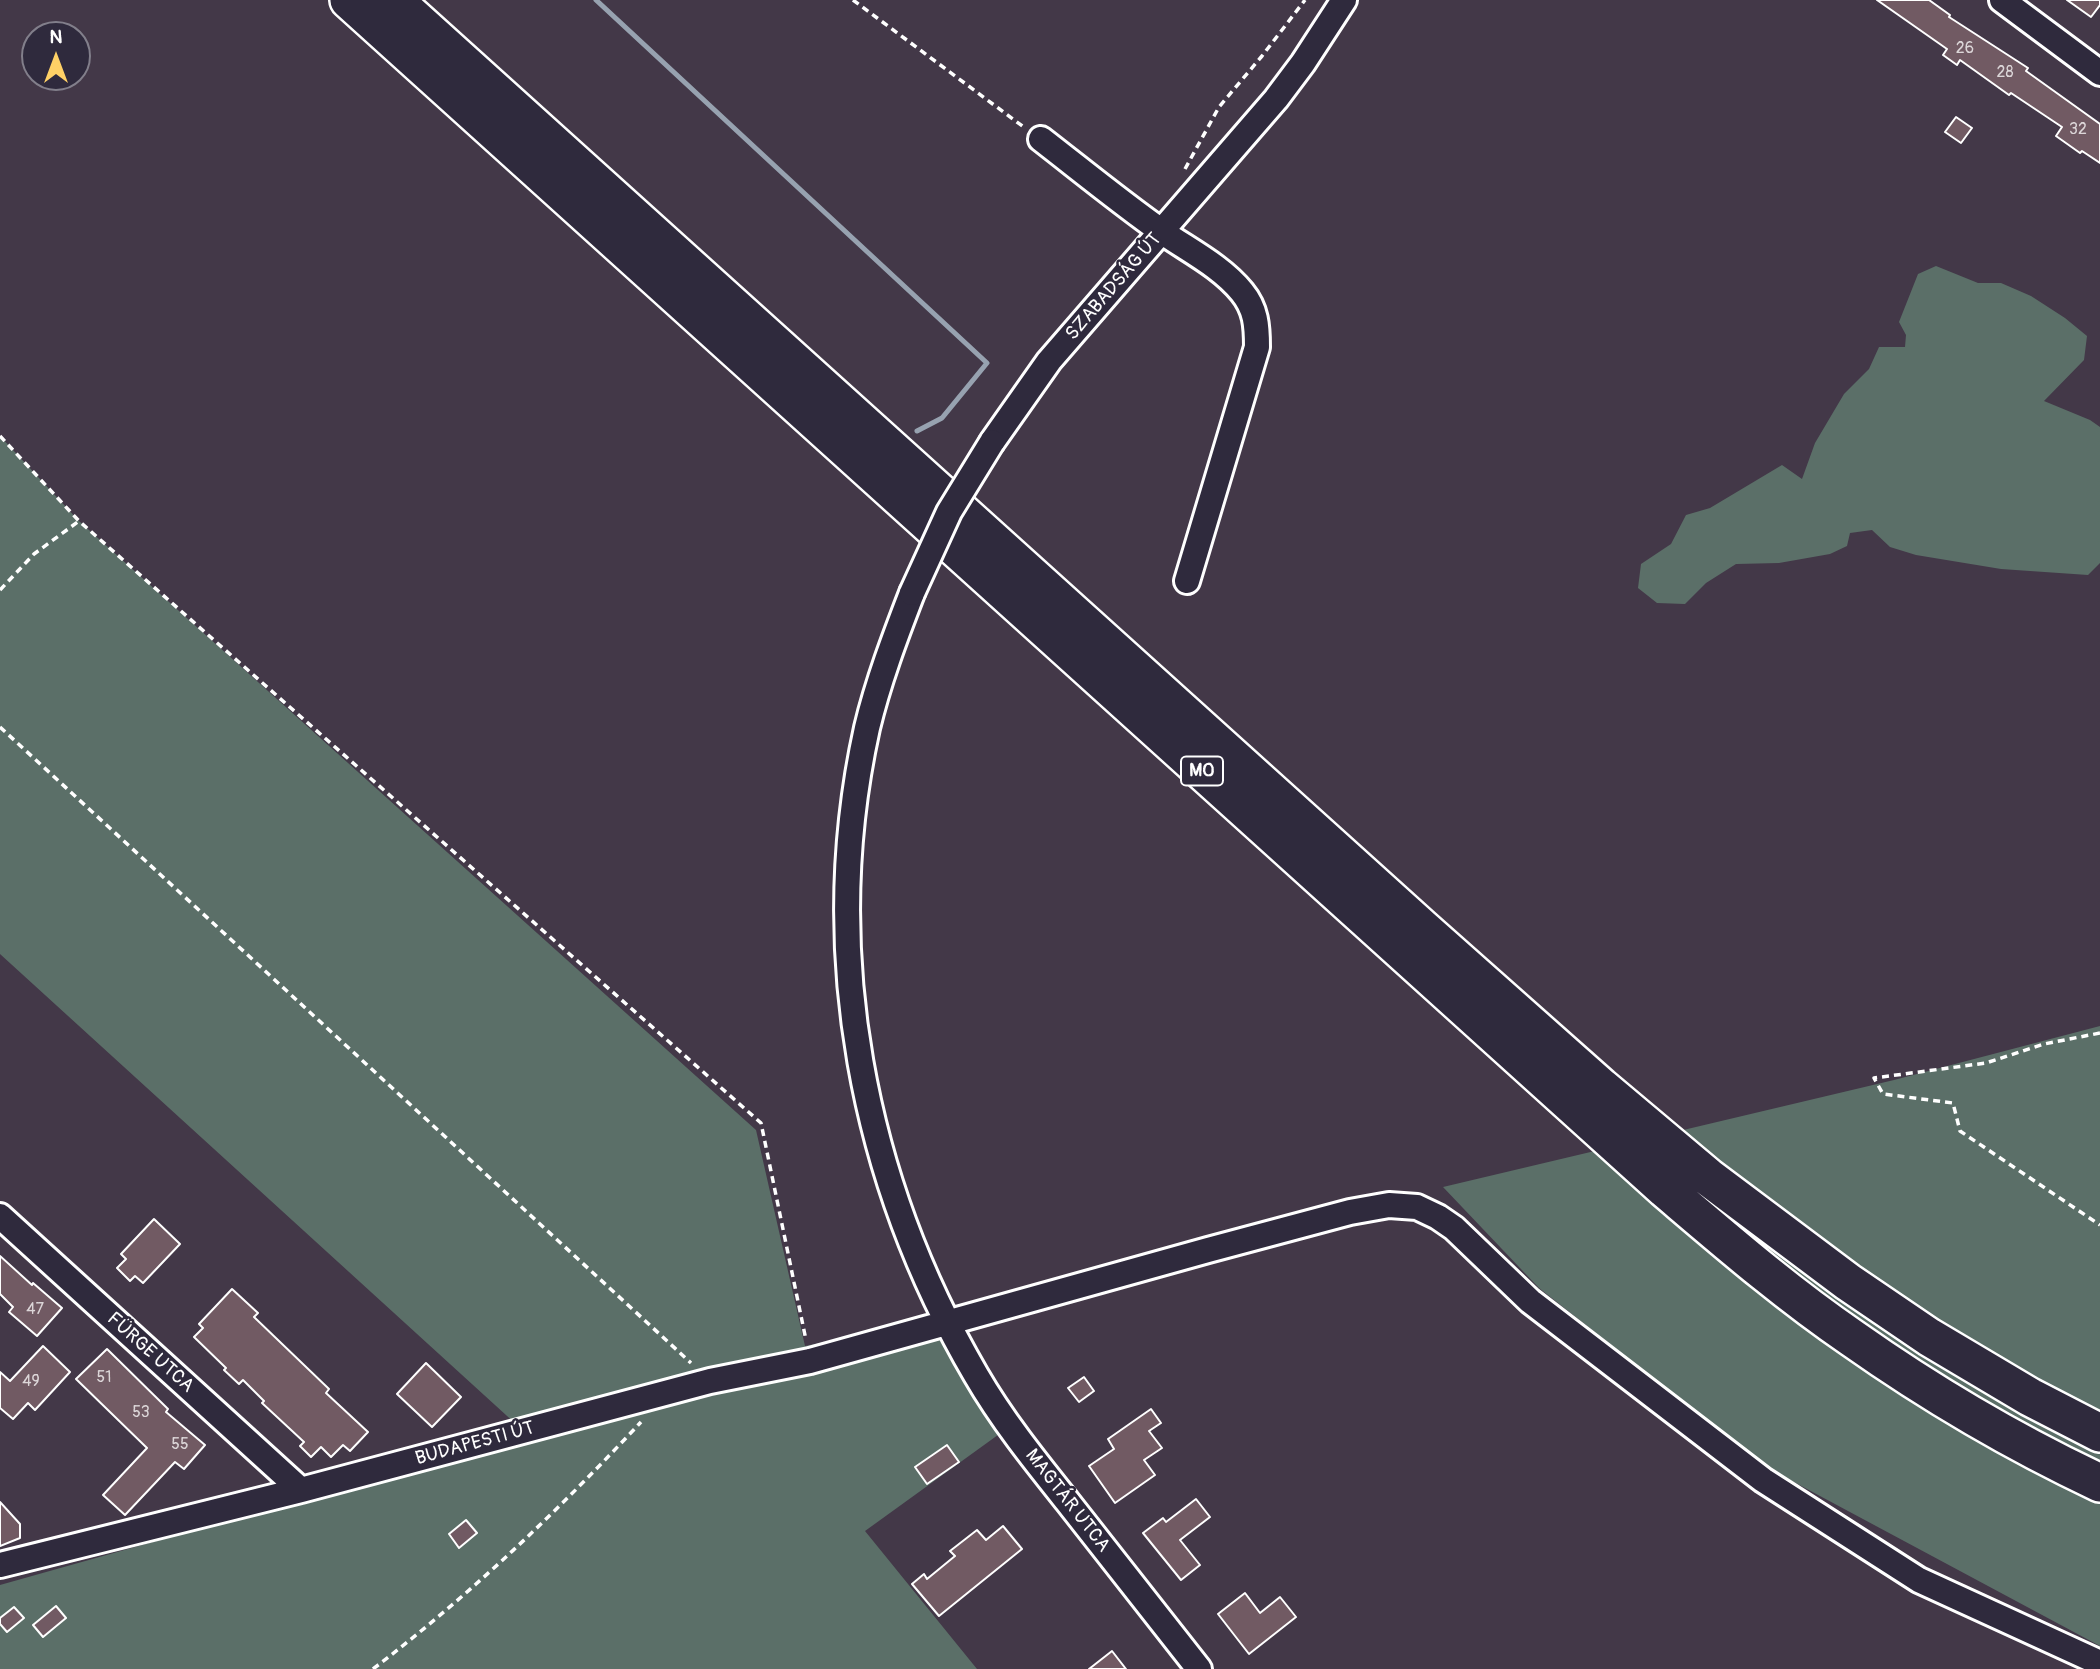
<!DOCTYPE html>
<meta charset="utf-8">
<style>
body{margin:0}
#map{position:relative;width:2100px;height:1669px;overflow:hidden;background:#433848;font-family:Pangolin,sans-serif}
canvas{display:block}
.north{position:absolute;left:21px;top:21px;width:70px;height:70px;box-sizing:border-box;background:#2f2a3d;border:2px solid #827f8b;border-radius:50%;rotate:0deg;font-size:19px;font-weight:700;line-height:28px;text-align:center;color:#fff}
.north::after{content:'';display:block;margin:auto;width:24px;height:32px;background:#ffd166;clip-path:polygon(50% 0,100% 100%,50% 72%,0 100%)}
</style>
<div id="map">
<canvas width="2100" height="1669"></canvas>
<div class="north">N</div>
</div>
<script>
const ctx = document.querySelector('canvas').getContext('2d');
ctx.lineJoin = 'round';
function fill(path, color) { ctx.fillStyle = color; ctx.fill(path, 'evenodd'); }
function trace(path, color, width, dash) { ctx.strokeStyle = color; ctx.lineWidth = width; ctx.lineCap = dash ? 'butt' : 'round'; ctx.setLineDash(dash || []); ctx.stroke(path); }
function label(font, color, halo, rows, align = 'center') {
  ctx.font = font + ' Pangolin,sans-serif'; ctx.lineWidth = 5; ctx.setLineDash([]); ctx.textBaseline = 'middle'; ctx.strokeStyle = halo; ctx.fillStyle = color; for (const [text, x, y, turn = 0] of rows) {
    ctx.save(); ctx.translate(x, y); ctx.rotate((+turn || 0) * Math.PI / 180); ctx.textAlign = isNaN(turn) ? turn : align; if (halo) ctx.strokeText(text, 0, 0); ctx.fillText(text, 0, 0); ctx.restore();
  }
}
fill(new Path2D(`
 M1936 266 1978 283H2001L2031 296 2065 318 2087 336 2084 360 2044 401 2090 420 2100 427V563L2088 575 2001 569 1916 555 1890 547 1872 530 1850 533 1847 546 1830 554 1779 563 1736 564 1706 583 1685 604 1657 603 1638 588 1641 564 1671 544 1686 515 1710 508 1782 465 1802 479 1815 443 1844 394 1869 369 1879 347H1905L1906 335 1899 322 1918 274Z
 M0 436 79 521 756 1130 805 1346 931 1321 1009 1427 865 1531 977 1669H0V1585L529 1436 0 954Z
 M2100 1026V1646L1764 1466 1539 1288 1443 1187 1894 1080Z`), '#5b6f68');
trace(new Path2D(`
 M596 0 987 363 942 418 917 431`), '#97a2b0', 5);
const building = new Path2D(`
 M1877 0H1929L1950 15 1949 17 2028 68 2026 71 2100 124V163L2082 151 2080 153 2056 136 2062 127 2011 93 2009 95 1960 60 1957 65 1943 55 1947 49Z
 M2067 0H2100V5L2091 17Z
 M1956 117 1972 128 1961 143 1945 132Z
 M154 1219 180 1244 143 1283 135 1276 130 1281 117 1268 126 1259 121 1254Z
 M0 1256 32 1285 33 1283 62 1308 37 1336 9 1312 13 1307 0 1294Z
 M232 1289 258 1313 254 1317 329 1389 326 1393 368 1432 350 1451 343 1445 331 1457 321 1447 311 1457 300 1446 304 1442 262 1403 264 1401 243 1380 239 1384 224 1370 226 1368 194 1337 203 1328 199 1324Z
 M43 1346 70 1372 35 1410 28 1403 13 1419 0 1408V1372L10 1381Z
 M107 1349 168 1409 166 1412 205 1445 184 1469 175 1462 125 1515 103 1495 147 1448 76 1379Z
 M426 1363 461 1397 432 1427 397 1394Z
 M1084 1377 1094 1391 1079 1402 1068 1388Z
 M1151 1409 1161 1423 1149 1431 1162 1448 1144 1460 1155 1475 1115 1503 1089 1466 1114 1449 1108 1439Z
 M947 1445 959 1462 927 1484 915 1467Z
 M1196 1499 1210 1517 1180 1540 1200 1565 1181 1580 1143 1533 1163 1518 1166 1522Z
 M0 1502 20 1524V1538L0 1546Z
 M466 1520 477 1533 459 1548 449 1534Z
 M1003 1526 1022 1549 939 1616 912 1584 924 1574 927 1579 955 1556 950 1551 977 1530 986 1540Z
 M1245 1593 1260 1613 1280 1597 1296 1617 1249 1654 1218 1614Z
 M56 1606 66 1618 43 1637 33 1625Z
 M14 1607 24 1618 7 1632 0 1624V1618Z
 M1112 1651 1126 1669H1089Z`);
fill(building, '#715a63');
trace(building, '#fff', 2);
const minor = new Path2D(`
 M2002 0 2100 73
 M1041 139C1081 170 1120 202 1161 231 1188 250 1221 266 1242 292 1256 309 1257 326 1257 347L1187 581
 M992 442 1049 361 1276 99 1303 63 1344 0
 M912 593C895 637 878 682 867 728 818 950 862 1180 976 1375 1002 1420 1035 1461 1067 1501 1111 1557 1155 1613 1199 1669
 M0 1216 301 1490
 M0 1565 301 1490 710 1381 810 1361 1208 1250 1350 1212 1389 1205 1417 1207 1438 1217 1454 1228 1530 1301 1763 1480 1919 1580 2100 1663`);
const highway = new Path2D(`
 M349 0 1665 1189C1725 1240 1786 1293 1852 1338 1930 1393 2013 1442 2100 1483
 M394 0 1423 929 1601 1087 1708 1177 1848 1282 1929 1337 2030 1397 2100 1433`);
trace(minor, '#fff', 30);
trace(highway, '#fff', 42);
trace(new Path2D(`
 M853 0 1025 128
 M1185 169 1219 107 1262 56 1305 0
 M0 436 79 521 761 1123 806 1340
 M0 590 34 554 79 521
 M0 727 691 1363
 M2100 1033 2044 1044 1986 1063 1874 1078 1883 1094 1953 1103 1960 1131 2100 1225
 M373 1669C470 1595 558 1511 641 1422`), '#fff', 3.5, [7, 5]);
trace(minor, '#2f2a3d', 24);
trace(highway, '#2f2a3d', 37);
const minorBridge = new Path2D(`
 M912 593 949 512 992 442`);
trace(minorBridge, '#fff', 30, []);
trace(minorBridge, '#2f2a3d', 24);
label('16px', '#dcd6d8', null, [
 ["26",1965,49],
 ["28",2005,73],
 ["32",2078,130],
 ["47",35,1310],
 ["51",104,1378],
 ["49",31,1382],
 ["53",141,1413],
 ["55",180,1445]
]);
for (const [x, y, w] of [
 [1202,771,42]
]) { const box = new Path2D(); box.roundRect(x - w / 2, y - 14.5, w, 29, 5); ctx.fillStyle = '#2f2a3d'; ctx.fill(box); trace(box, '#fff', 2); }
label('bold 18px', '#fff', null, [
 ["M0",1202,771]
]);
label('19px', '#fff', '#2f2a3d', [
 ["SZABADSÁG ÚT",1114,287,-49],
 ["FÜRGE UTCA",150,1353,42],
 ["BUDAPESTI ÚT",475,1444,-15],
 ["MAGTÁR UTCA",1067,1501,52]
]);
</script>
